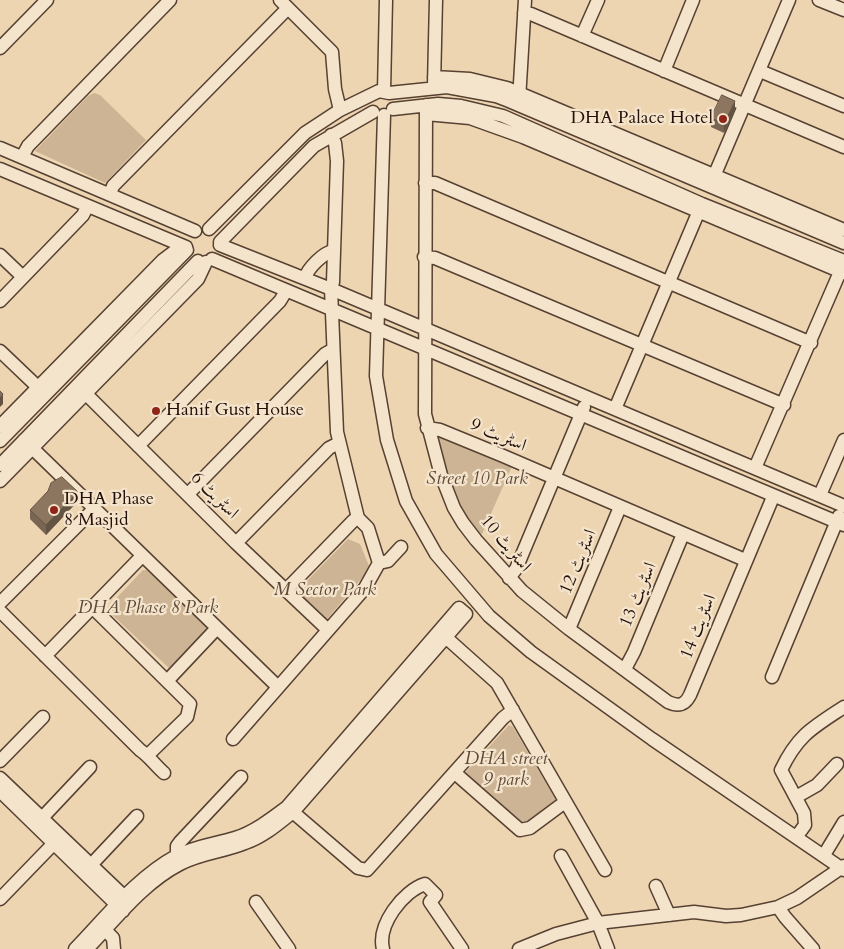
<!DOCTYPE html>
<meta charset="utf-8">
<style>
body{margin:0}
canvas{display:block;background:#eed5b1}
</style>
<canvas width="844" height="949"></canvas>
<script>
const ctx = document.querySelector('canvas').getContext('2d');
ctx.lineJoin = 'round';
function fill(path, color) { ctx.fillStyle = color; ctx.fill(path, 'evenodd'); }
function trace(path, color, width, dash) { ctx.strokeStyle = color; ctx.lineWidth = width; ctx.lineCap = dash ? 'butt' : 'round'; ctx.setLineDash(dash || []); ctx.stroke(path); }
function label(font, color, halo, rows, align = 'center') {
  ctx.font = font + ' Cardo,Amiri,serif'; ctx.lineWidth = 4.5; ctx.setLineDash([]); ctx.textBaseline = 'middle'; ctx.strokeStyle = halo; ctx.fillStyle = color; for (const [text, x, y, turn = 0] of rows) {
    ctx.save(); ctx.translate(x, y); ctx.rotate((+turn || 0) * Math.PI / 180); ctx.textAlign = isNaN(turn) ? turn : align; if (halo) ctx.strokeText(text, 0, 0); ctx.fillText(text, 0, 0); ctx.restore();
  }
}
fill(new Path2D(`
 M94 93 100 95 146 140 105 183 35 151 88 96Z
 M441 437 512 466 482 534H477L455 497 438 443V438Z
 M348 539 360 544 369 566 368 571 327 619 297 591Z
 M143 570H147L208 627 170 669 108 611V607Z
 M509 725 513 727 556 800 555 804 528 826 521 825 465 773Z`), '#ccb494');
const minor = new Path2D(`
 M280 0 332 52 335 89 340 110
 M819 0 844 10
 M524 13 531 14 844 147
 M582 36 598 0
 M0 48 47 0
 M664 71 693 0
 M760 71 844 106
 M434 77 470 79 507 88 844 230
 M434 85 436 0
 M384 91 386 0
 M519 100 525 0
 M426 105 425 414 441 475 454 508 463 523 476 540 522 591 569 629 668 702C679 707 685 705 690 695L773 497
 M393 109 438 104 461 106 503 116 702 204 844 261
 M426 114 470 118 523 137 844 273
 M384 115 376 376 387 440 406 501 436 554 489 616 531 652 652 739 844 870
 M0 148 195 231
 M22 157 28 146 170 0
 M0 169 186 247
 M712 181 789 0
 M425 183H435L811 343
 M110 194 113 186 288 8
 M209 229 305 133 340 110 379 91 389 93 447 87 496 96 509 101 844 243
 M220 242 314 146 373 112
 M220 245 331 289 844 506
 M0 255 23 277
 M424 257 435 258 784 405
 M212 259 844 525
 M305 278C308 268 323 253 333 251
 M0 301 83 215 87 207
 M0 351 43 392
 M78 386 236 543 328 630
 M615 409 701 206
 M0 426 163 260 175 251 186 247
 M427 428 440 430 501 455 745 560
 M24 440 278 687
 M0 441 187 250
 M138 446 280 301 286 291
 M0 465 198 261
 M755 468 843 265
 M0 481 198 279 206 262
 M188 494 325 354 332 350
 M820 495 844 440
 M236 543 329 448 339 443
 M379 563 388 561 401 547
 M509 578 516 569 584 407
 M286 590 353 521 358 518
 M0 603 94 509
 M93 608 190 704 187 717 149 754
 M0 611 140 750C149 756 154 764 164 773
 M569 629 620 507
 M441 633 497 683 605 870
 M45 656 142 556
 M625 669 634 652 683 534
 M772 677 839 516
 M168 680 217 628
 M233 739 365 588 379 563 368 528 358 518 337 432 331 289 333 282 337 161 335 143 331 135
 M0 761 43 717
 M455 773 520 830 530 828 565 802
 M0 778 130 902
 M0 791 123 911
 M796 797 817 785 837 764
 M287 807 358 868 367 870 503 718 513 710
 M42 818 90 767
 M797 836 805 825 804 813 781 770C798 735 812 728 844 707
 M177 855V846L180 842 241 777
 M824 855 844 822
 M561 856 598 923 608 949
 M91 865 137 816
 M656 886 669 915
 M0 899 59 838
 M256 902 289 949
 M778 907 785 917 813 949
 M105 930 113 938 114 949
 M75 949C106 917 137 877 176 856 195 846 215 844 235 838 254 832 271 819 287 807L459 608 466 614 293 812C278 824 263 837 245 843 223 852 201 853 180 864 143 883 115 920 87 949
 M383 949C377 925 403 891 425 884L436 895 430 902 462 949
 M519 949 556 934 598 923 694 912 726 916 741 915 778 907 797 898 844 866`);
trace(minor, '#564132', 15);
trace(minor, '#f4e4cc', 12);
fill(new Path2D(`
 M735 110 724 133 711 127V118Z
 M78 501 46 535 30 519V510Z`), '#796553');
fill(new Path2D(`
 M735 101V110L724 133V124Z
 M3 394V404L0 407V398Z
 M78 492V501L46 535V525Z`), '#635343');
const building = new Path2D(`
 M722 95 735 101 724 124 711 118Z
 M0 391 3 394 0 398Z
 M62 477 78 492 46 525 30 510 48 491 51 483Z`);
fill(building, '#8d7660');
trace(building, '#635343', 1);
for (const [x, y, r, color] of [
 [723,119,5,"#8f2418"],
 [156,411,5,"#8f2418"],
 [54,510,5,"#8f2418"]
]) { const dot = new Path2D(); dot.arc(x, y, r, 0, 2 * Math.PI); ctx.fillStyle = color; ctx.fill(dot); trace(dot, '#f4e4cc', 2); }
label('18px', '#241008', '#f4e4cc', [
 ["DHA Palace Hotel",713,119,"right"],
 ["Hanif Gust House",166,411],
 ["DHA Phase",64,500],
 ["8 Masjid",64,521]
], 'left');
label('18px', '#241008', '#f4e4cc', [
 ["اسٹریٹ 9",498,436,23],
 ["اسٹریٹ 6",214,496,45],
 ["اسٹریٹ 10",505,544,50],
 ["اسٹریٹ 12",579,562,-67],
 ["اسٹریٹ 13",639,595,-67],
 ["اسٹریٹ 14",699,627,-68]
]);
label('italic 18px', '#5f4939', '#f4e4cc', [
 ["Street 10 Park",477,480],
 ["M Sector Park",325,591],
 ["DHA Phase 8 Park",148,609],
 ["DHA street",506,760],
 ["9 park",506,781]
]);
</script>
